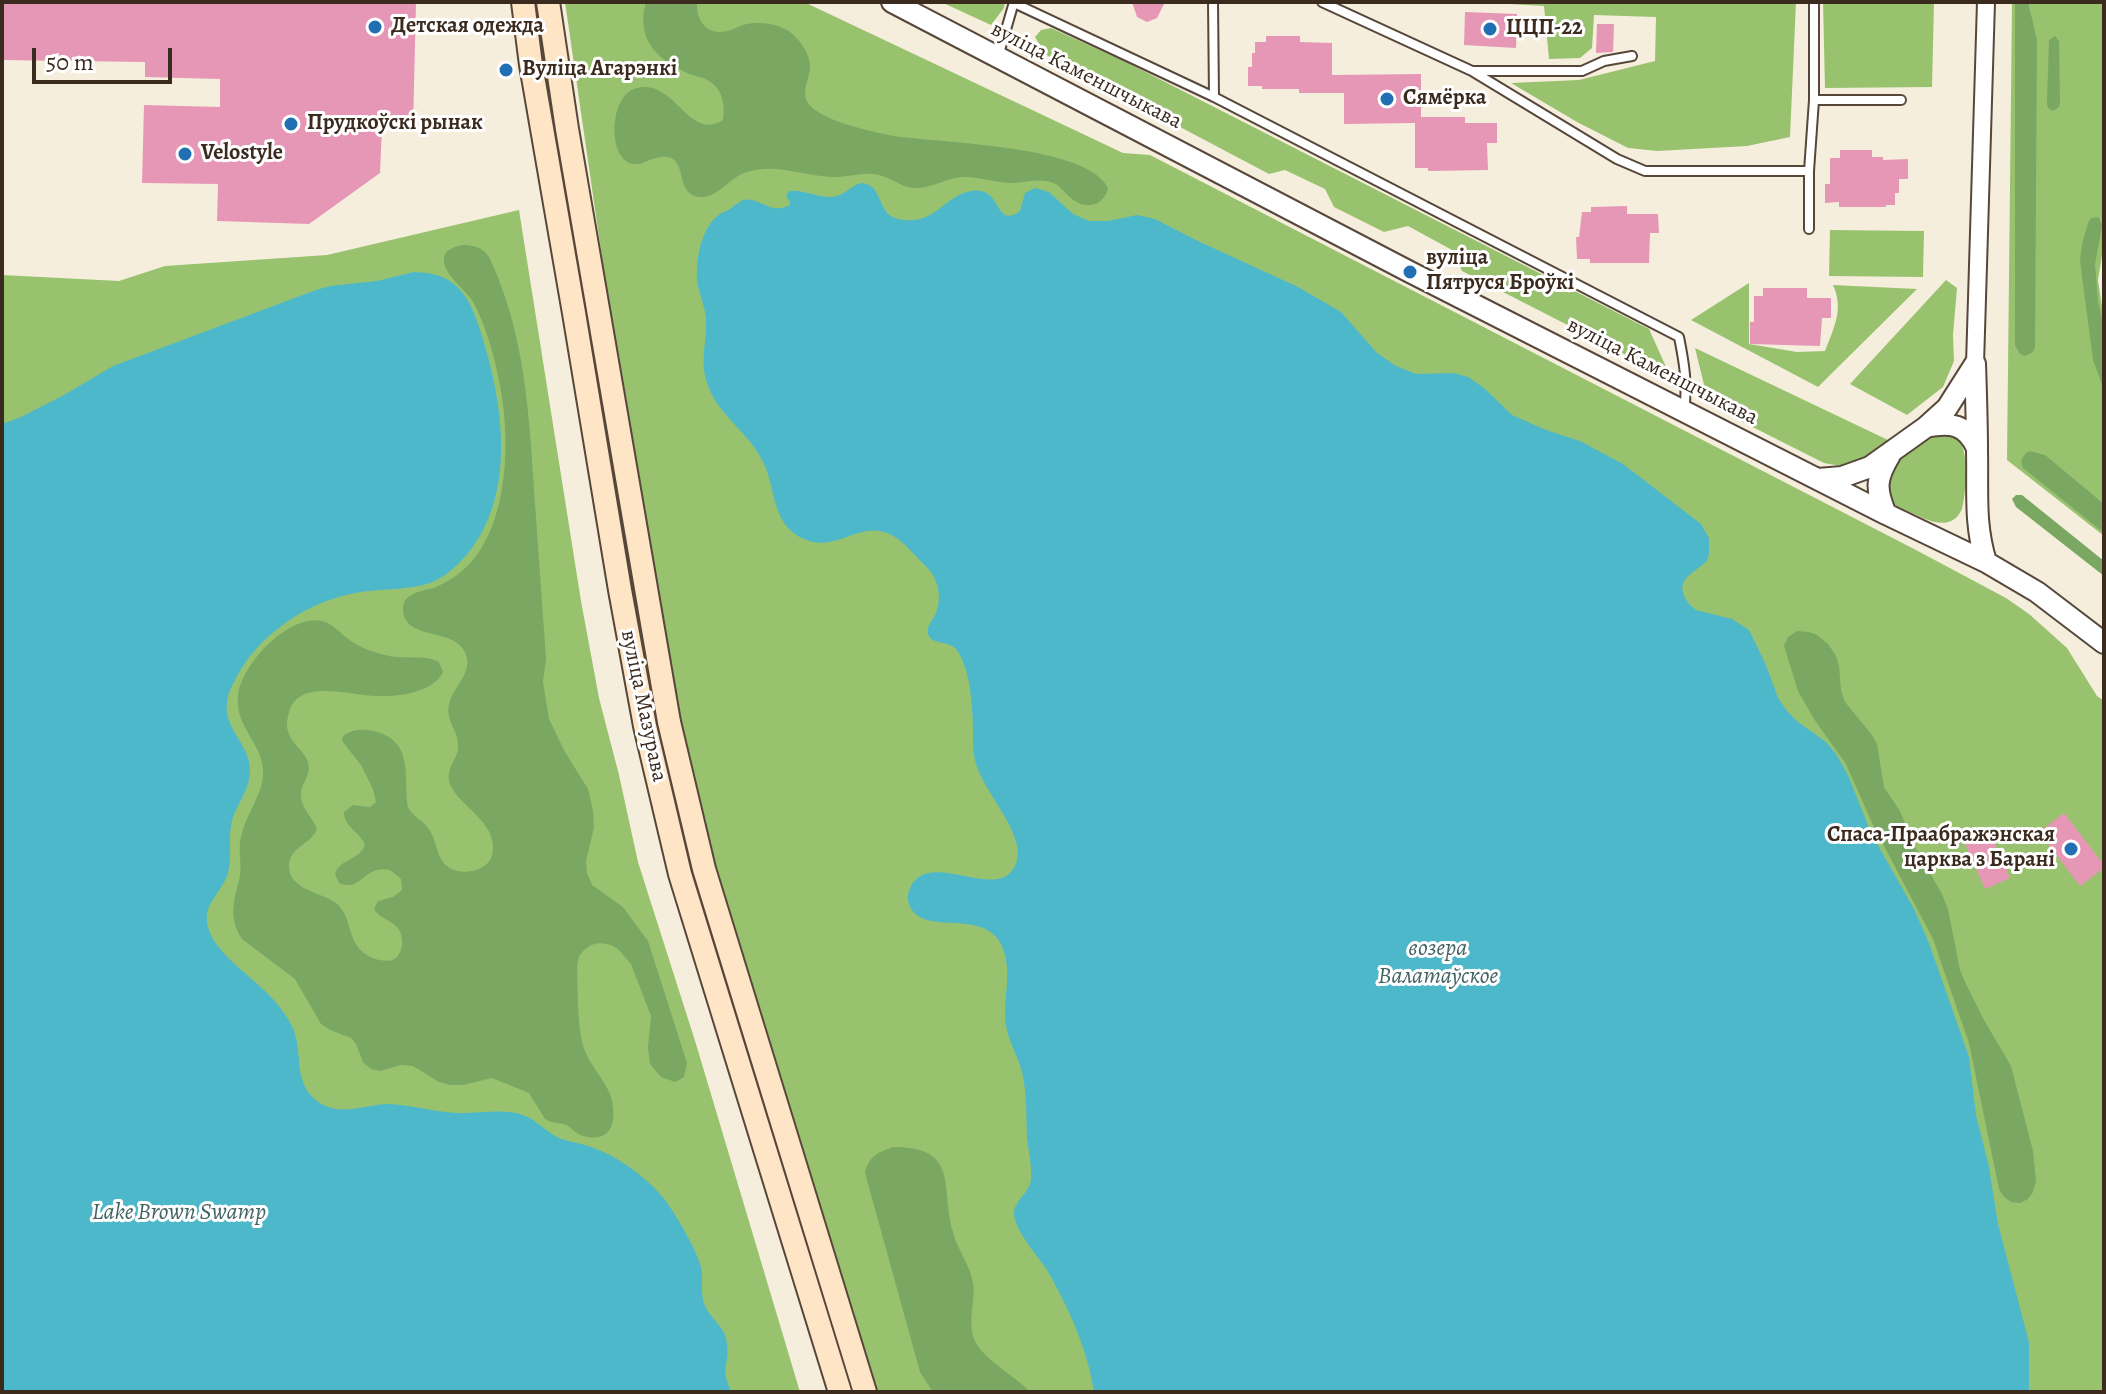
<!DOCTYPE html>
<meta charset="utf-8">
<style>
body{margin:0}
#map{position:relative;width:2106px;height:1394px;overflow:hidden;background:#f6eedd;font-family:Alegreya,serif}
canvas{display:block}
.frame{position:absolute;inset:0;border:4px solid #3b2a1e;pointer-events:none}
.scale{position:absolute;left:32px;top:48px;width:140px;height:36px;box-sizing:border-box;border:4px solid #3b2a1e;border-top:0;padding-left:10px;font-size:24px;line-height:28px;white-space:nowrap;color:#3b2a1e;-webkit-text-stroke:6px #fff;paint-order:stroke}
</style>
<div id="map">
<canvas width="2106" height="1394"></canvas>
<div class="frame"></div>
<div class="scale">50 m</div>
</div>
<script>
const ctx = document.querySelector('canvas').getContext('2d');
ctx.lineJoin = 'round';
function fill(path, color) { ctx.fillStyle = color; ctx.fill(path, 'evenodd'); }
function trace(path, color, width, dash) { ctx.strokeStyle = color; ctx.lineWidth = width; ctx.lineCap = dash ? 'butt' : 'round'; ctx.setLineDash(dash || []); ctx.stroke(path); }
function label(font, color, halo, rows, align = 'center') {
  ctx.font = font + ' Alegreya,serif'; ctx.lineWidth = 6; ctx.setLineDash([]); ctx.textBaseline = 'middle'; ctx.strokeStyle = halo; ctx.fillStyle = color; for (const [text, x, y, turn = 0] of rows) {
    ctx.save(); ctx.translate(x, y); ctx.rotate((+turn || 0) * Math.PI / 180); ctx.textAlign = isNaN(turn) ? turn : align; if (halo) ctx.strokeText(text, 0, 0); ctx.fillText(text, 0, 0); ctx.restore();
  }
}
fill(new Path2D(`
 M565 2H804L1123 153 1150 155 1916 550 2006 598 2029 614 2067 648 2097 696 2104 701V1392H878L836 1264 701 820 668 660 650 556 608 299Z
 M941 2H1005L1004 8 991 25Z
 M1475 2H1796L1790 137 1747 146 1657 151 1628 148 1577 122 1511 83 1579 80 1655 61 1656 17 1594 15 1592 48 1580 58 1549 59 1544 6Z
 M1823 2H1934L1932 87 1825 88Z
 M2012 2H2104V243L2098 280 2104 320V536L2007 460Z
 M1051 28 1126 62 1649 329 1671 378 1462 271 1452 250 1408 226 1384 232 1334 207 1325 189 1285 170 1269 174 1074 71 1045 54 1035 37 1041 30Z
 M519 210 581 601 599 698 619 775 638 862 696 1044 800 1392H2V275L119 281 165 266 327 255Z
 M1830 230 1924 231 1923 277 1829 276Z
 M1946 280 1957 288 1953 335 1954 361 1943 387 1907 415 1850 384Z
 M1749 283V344L1797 352 1825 351C1834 328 1844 309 1833 285L1917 289 1818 387 1691 320Z
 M1695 348 1888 440C1863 461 1857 470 1824 463L1709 405Z
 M1938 433C1945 433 1952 433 1957 438 1970 448 1966 494 1962 509 1952 531 1931 522 1914 514 1907 511 1897 508 1892 502 1872 473 1915 441 1938 433Z`), '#99c26f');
fill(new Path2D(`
 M646 2H697C696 16 703 32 720 32 728 32 735 28 743 25 758 21 777 23 790 32 801 41 811 55 810 69 809 79 803 88 806 99 813 120 874 132 894 136 940 143 1088 145 1108 188 1105 204 1088 210 1075 201 1064 194 1061 183 1046 181 1034 179 1021 183 1009 183 993 182 977 176 961 177 945 179 930 189 913 188 901 187 892 178 879 175 864 171 847 178 831 177 802 176 777 163 747 172 729 177 718 199 699 197 669 194 696 140 645 162 608 178 605 100 634 89 675 75 687 143 723 120 726 102 721 85 703 78 697 76 691 75 685 72 654 58 636 36 646 2Z
 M2015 2H2028L2037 40 2035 347 2033 352 2025 356 2020 354 2015 345Z
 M2055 36 2059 41 2060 103 2059 107 2053 111 2048 108 2047 104 2049 40Z
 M2097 217 2099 218 2102 226 2095 264 2098 301 2104 329V390L2093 360 2080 261 2082 244 2088 223 2091 218Z
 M462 245C474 245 482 247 489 257 524 330 529 410 534 489 538 545 542 602 546 659L543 682 549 719 565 752 588 789 593 811 594 828 586 861 587 873 592 885 623 907 648 941 687 1063 684 1077 675 1082 661 1077 650 1064 648 1047 651 1016 631 964 618 949 611 945 600 943 591 945 584 950 579 956 577 967C578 991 577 1018 582 1042 588 1065 604 1077 611 1097 617 1119 613 1144 584 1136 577 1135 574 1130 568 1126 561 1122 553 1124 545 1119L529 1093 492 1078 463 1085H450L439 1082 413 1066 401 1065 380 1071 371 1069 363 1062 356 1044 351 1038 330 1030 321 1024 295 979 242 939C227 916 235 899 240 875 242 861 237 847 242 833 247 813 261 797 263 776 266 746 234 727 238 696 241 665 288 614 322 621 333 624 339 632 347 638 358 647 372 652 385 655 402 660 424 654 439 662L443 672C433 693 397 697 377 696 352 696 297 677 289 713 287 719 286 726 288 731 291 744 304 750 308 762 312 776 300 783 301 797 302 809 313 818 317 829 311 845 288 847 289 867 290 890 321 892 336 903 356 919 343 950 379 960 386 961 392 962 397 957 401 952 403 945 402 939 401 921 382 922 374 909L378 901 393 897 402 890 401 879 390 870C364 864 361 893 339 883L335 874C339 859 359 861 365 845 360 832 344 827 344 812L353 805 370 807 376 802 373 789 361 765 342 741 343 736C352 729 363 729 374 731 415 741 403 777 408 807 413 817 423 820 429 829 439 844 435 866 458 871 465 873 475 871 481 868 489 864 493 857 493 848 495 817 444 799 449 773 451 762 459 756 458 745 458 730 445 720 449 704 453 686 477 670 463 649 450 628 402 640 403 608 404 592 424 591 436 587 445 583 454 578 462 571 503 537 509 463 504 413 501 381 489 330 473 302 466 290 441 272 444 258 445 249 455 247 462 245Z
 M2030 451 2045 455 2104 504V533L2023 468 2021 460 2026 453Z
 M2016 495H2022L2104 561V576L2016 507 2012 499Z
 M1797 631 1809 632 1817 635 1828 644 1835 654 1839 665 1841 690 1845 702 1872 735 1877 744 1884 787 1900 811 1914 845 1942 894 1948 909 1960 970 1966 984 1984 1020 2011 1066 2033 1151 2036 1181 2033 1192 2028 1199 2020 1203 2011 1202 2004 1197 1999 1189 1969 1043 1933 939 1873 825 1846 764 1814 719 1798 691 1784 646 1788 637Z
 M893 1147C960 1147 940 1186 953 1232 957 1250 970 1264 973 1283 976 1303 966 1324 976 1343 987 1362 1014 1375 1030 1392H933L920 1372 865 1173C868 1157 878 1152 893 1147Z`), '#7aa862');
fill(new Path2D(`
 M861 183C884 184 876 214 898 219 935 227 943 196 971 191 1004 186 993 230 1020 211L1025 193 1035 188 1049 192 1073 214 1089 221H1108L1137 215 1155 219 1198 241 1298 287 1341 312 1377 353 1396 366 1416 374 1454 373 1468 377 1484 388 1512 415 1546 430 1580 441 1623 464 1701 524 1709 538V555L1706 562 1688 576 1684 581 1682 588 1684 596 1689 604 1696 610 1732 619 1749 630 1766 665 1778 698 1787 711 1798 722 1826 742 1836 754 1848 775 1871 833 1914 909 1929 943 1969 1057 1976 1115 1989 1167 1998 1224 2029 1342V1392H1094C1087 1347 1069 1309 1047 1270 1037 1255 1015 1231 1014 1214 1014 1199 1031 1193 1031 1178 1032 1165 1028 1150 1027 1137 1026 1115 1027 1094 1022 1072 1018 1056 1008 1041 1006 1025 1002 998 1014 972 1001 944 982 907 920 938 909 904 907 899 908 893 910 888 929 845 1004 909 1017 860 1024 832 985 794 976 764 973 753 973 743 973 732 973 713 971 684 965 667 962 659 959 650 952 646 943 641 926 644 928 629 928 625 934 618 935 615 941 603 940 587 933 575 927 566 918 559 911 551 865 501 843 562 798 536 772 521 775 487 764 464 749 430 714 415 705 376 701 357 707 338 706 319 705 305 698 292 697 279 696 259 701 231 716 217 722 212 723 213 730 209 732 207 741 201 743 200 760 196 770 216 790 205V201L786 196 789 191C805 189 821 200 837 196 847 193 852 185 861 183Z
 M414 272C457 273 469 295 481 333 503 402 517 491 469 552 459 564 446 577 430 583 407 591 380 588 355 593 307 602 259 634 236 678 232 686 228 693 227 702 223 729 251 745 250 771 250 791 234 807 231 826 228 843 233 859 227 876 221 892 205 903 207 921 209 950 252 976 271 997 280 1007 289 1018 294 1031 303 1056 293 1082 317 1101 339 1118 365 1104 390 1104 412 1105 434 1112 456 1113 478 1114 502 1108 523 1115 537 1120 546 1132 559 1138 569 1142 581 1143 591 1147 617 1156 642 1174 660 1194 671 1205 698 1252 701 1267 704 1281 699 1294 706 1308 713 1321 726 1328 727 1344 730 1365 719 1369 732 1392H2V424L21 417 64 395 113 366 316 290 330 286 377 281Z`), '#4eb8cb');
fill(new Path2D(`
 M2 2H416L413 128H382L380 173 309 224 217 221 218 184 142 183 144 105 220 107V79L145 77V62L2 60Z
 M1132 2H1165L1157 18 1147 22 1137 17Z
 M1465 12 1517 14 1516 48 1464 45Z
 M1597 24H1614L1613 52 1596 53Z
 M1266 36H1300V42L1332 43V75L1421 74V117H1465V123H1497V143H1487L1488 170 1428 171V168H1415V123L1344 124V93H1299V89H1262V86H1248V67H1252V53H1255V42H1266Z
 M1840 150H1872V157H1883V160L1908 159V179H1899V193H1895V205H1886V207H1839V202L1825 203V184H1830V158H1840Z
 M1627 206V214H1658L1659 233H1650L1649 263H1590V259H1577L1576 237H1579L1582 212H1591V207Z
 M1763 288H1807V298H1831V318H1822L1820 346 1750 344V322H1754V296H1763Z
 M2064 813 2104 865V868L2080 886 2039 832Z
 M1988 828 2010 878 1985 889 1963 839Z`), '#e697b6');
const service = new Path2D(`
 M1213 2 1214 97
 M1322 2 1472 71H1582L1604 61 1632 56
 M1014 3 1214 97 1679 337C1684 362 1688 385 1684 410
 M998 57 1014 2
 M1472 71 1617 159 1645 171H1809
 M1814 100H1901
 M1809 229V171L1814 100V2`);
const minor = new Path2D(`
 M1975 364 1986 2`);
const tertiary = new Path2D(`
 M892 2 1410 272 1886 514 1986 562 2037 592 2104 643
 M1975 364C1976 393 1977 422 1977 451 1978 491 1974 523 1986 562
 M1926 427C1951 422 1966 424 1977 448
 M1818 479 1842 477 1870 467 1926 427 1947 408 1975 364
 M1886 514C1875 489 1876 478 1890 455`);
const secondary = new Path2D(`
 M523 2 531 65 574 313 620 590 645 726 680 874 840 1392
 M548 2 567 129 669 722 704 869 865 1392`);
trace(service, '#57473b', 12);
trace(minor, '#57473b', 20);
trace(tertiary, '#57473b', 24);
trace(secondary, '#57473b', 26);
trace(service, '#fff', 8);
trace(minor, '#fff', 16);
trace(tertiary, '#fff', 20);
trace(secondary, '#fde5c5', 22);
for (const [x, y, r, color] of [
 [375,27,8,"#1f6fb2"],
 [1490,29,8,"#1f6fb2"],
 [506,70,8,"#1f6fb2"],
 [1387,99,8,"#1f6fb2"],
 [291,124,8,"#1f6fb2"],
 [185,154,8,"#1f6fb2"],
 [1410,272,8,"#1f6fb2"],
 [2071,849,8,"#1f6fb2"]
]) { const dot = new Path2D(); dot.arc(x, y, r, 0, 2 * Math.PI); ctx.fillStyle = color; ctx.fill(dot); trace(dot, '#fff', 3); }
label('bold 22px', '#3b2a1e', '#fff', [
 ["Детская одежда",391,27],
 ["ЦЦП-22",1506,29],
 ["Вуліца Агарэнкі",522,70],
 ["Сямёрка",1403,99],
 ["Прудкоўскі рынак",307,124],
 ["Velostyle",201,154],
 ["вуліца",1426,259],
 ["Пятруся Броўкі",1426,284],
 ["Спаса-Праабражэнская",2055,836,"right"],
 ["царква з Барані",2055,861,"right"]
], 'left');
label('22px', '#3b2a1e', '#fff', [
 ["вуліца Каменшчыкава",1086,76,27],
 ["вуліца Каменшчыкава",1662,372,27],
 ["вуліца Мазурава",643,706,78]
]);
label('italic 24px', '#436363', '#fff', [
 ["возера",1438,949],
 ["Валатаўское",1438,977],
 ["Lake Brown Swamp",179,1213]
]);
</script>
